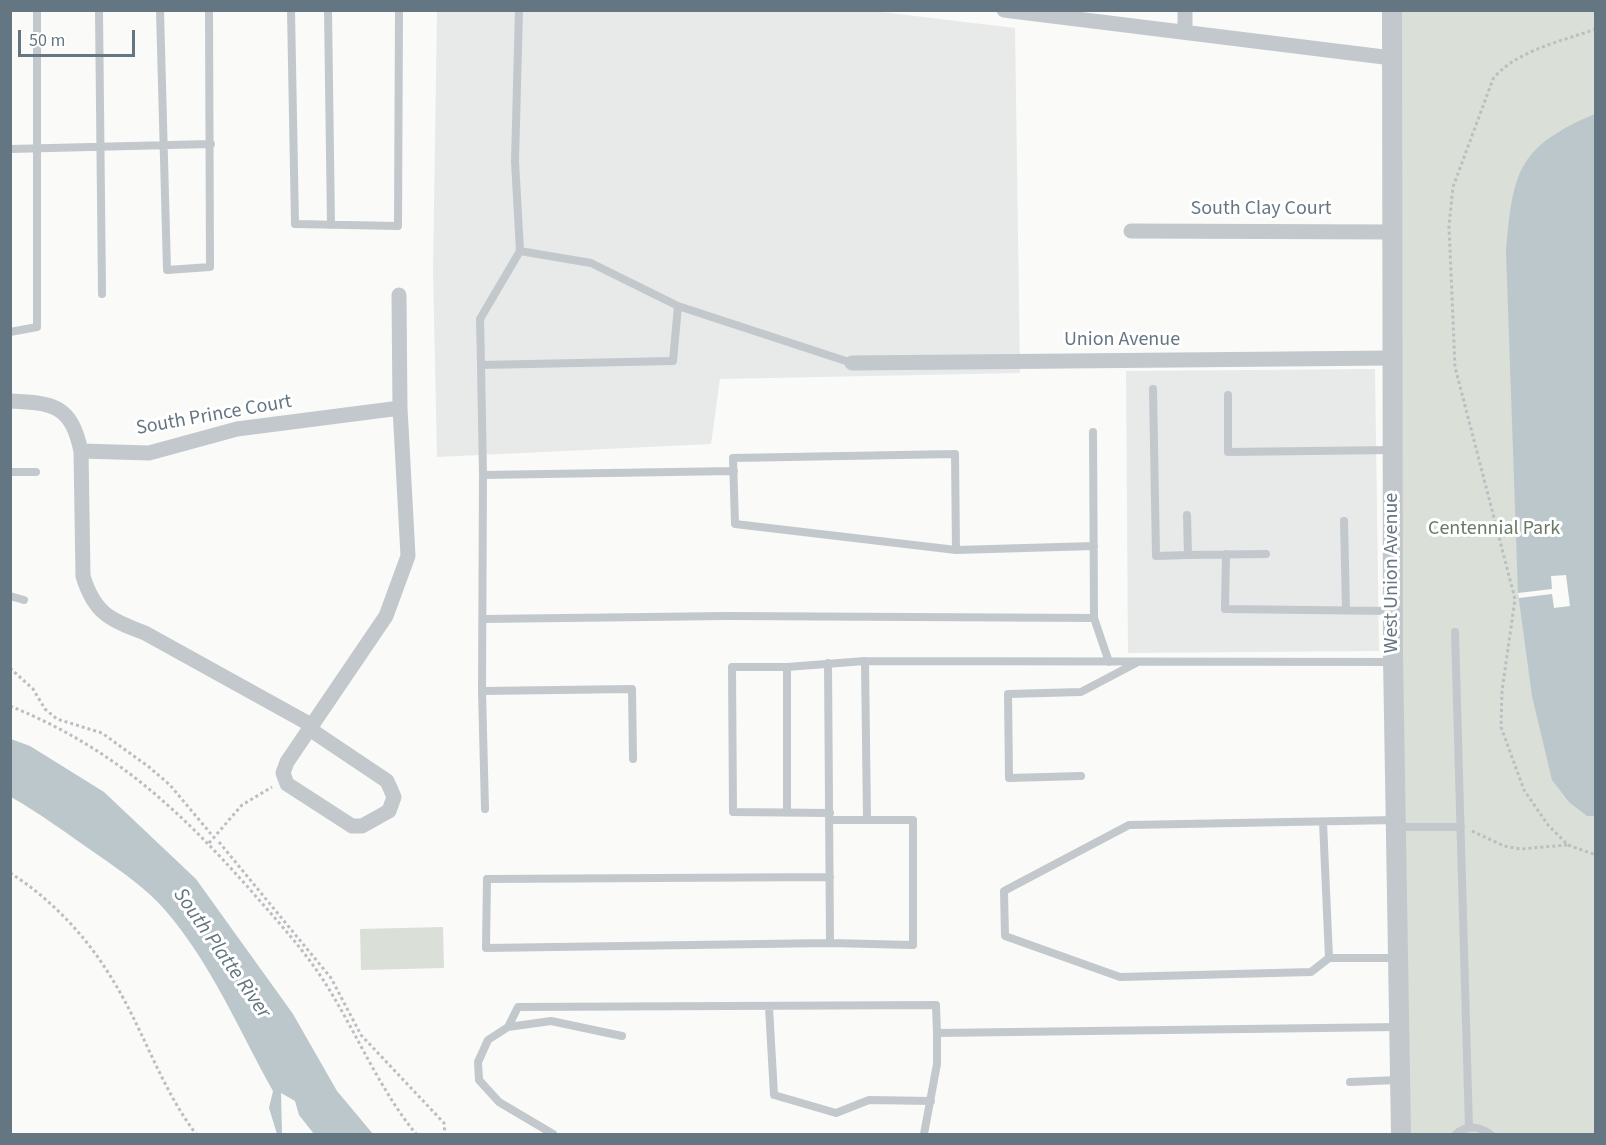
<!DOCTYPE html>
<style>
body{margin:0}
#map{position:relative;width:1606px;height:1145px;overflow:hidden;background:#fafaf8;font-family:"Source Sans 3",sans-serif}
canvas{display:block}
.frame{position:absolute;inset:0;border:12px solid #657683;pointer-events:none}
.scale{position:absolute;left:18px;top:30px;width:117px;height:27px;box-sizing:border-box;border:3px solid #657683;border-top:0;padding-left:8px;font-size:18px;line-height:21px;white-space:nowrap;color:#657683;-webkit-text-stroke:4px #fff;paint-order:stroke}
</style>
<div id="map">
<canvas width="1606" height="1145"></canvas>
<div class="frame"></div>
<div class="scale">50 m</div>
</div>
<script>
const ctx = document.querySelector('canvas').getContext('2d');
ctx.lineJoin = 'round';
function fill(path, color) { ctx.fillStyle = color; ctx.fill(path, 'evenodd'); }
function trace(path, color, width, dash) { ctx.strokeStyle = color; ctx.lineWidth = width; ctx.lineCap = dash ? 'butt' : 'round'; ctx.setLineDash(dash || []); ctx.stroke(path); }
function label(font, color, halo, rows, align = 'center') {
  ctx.font = font + ' "Source Sans 3",sans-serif'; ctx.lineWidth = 6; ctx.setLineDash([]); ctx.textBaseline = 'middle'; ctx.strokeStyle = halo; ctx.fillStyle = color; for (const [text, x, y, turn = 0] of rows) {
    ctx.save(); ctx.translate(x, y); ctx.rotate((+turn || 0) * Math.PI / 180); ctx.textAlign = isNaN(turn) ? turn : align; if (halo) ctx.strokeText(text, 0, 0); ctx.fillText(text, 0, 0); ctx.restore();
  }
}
fill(new Path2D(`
 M865 10 1015 28 1020 373 720 379 711 444 437 457 433 271 437 11Z
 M1375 369 1379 651 1128 653 1126 371Z`), '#e8e9e9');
fill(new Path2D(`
 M1391 11H1595V1134H1402Z
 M443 927 444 968 361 970 360 929Z`), '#dadfd7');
fill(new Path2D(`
 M1595 114V816H1587L1569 802 1552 780 1532 696 1518 593 1506 252C1513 172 1517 147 1595 114Z
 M11 739 30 746 104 792 196 879 293 1014 337 1091 373 1134H314L299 1115 295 1101 281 1093 282 1134H277L269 1108 273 1091C239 1030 211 963 165 910 146 888 122 872 98 855 69 835 41 814 11 797Z`), '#bbc7cb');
fill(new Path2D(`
 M1566 575 1570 606 1554 608 1552 594 1519 598 1518 593 1552 589 1551 576Z`), '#fafaf8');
trace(new Path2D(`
 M1596 29C1562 41 1515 51 1493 79L1453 187 1449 226 1455 367 1515 599 1502 691 1501 727 1524 790 1548 825 1568 845 1596 855
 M10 668 33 689 45 709 57 719 102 733 149 767 170 785 211 834
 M10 706C114 748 181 811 253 893 279 923 306 952 327 986 357 1034 380 1090 416 1134
 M1472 831 1504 846 1521 849 1568 845
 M219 842 331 978 361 1035 444 1123 445 1134
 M209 843 242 805 272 787
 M10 873C49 897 85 935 109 974 142 1025 159 1085 196 1134`), '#bbbfc2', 3, [3, 3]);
trace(new Path2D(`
 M99 10 102 294
 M160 10 167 270 210 267 209 10
 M291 10 295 224 398 226 399 10
 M328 10 331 225
 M519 10 515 161 520 251 591 263 678 306 852 363
 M10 149 211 144
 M520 251 480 319 481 365 673 361 678 306
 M10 332 37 327V10
 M481 365 483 475
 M1153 389 1156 556 1188 555
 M1228 395V452L1391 450
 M1093 432 1094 618 1109 662
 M10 472H36
 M1187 515 1188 555 1266 554
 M1344 521 1346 610
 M956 550 955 454 733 458 735 524 956 550 1094 546
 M1226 554 1225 609 1391 611
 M10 596 24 600
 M483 619 727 616 1094 618
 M1455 632 1469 1128
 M828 663 830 943
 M787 667 865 661
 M482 691 632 689 633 759
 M1081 776 1009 778 1008 694 1081 692 1138 662
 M485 809 482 691 483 475 734 471
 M787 813V667H732L733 812 830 813
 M867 819 865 661 1392 662
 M830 820H913V945L830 943 486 948 487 879 830 877
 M1396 820 1129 825 1004 891 1005 936 1120 977 1311 972 1329 958H1397
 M1323 822 1329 958
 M1397 827H1461
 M769 1007 774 1095 836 1113 869 1100 931 1101
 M508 1027 518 1007 936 1005 937 1033
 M1350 1082 1398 1080
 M553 1134 499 1102 479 1080 478 1062 488 1040 508 1027 551 1021 622 1036
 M924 1134 937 1064V1033L1398 1027
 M1456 1134C1467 1125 1479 1126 1490 1134`), '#c3c8cc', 8);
trace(new Path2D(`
 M1004 10 1392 58
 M1185 10V31
 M1131 231 1391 232
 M852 363 1392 358
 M10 401C54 403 71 405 81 451L83 576C94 613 110 620 145 633L313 726
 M81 451 149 453 237 429 400 408
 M311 730 387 781 394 797 389 811 362 826H352L287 784 283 773 287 762 386 616 408 556 400 408 399 295`), '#c3c8cc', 15);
trace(new Path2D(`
 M1392 10 1393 657 1401 1134`), '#c3c8cc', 20);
label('20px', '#657683', '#fff', [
 ["South Clay Court",1261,210],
 ["Union Avenue",1122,341],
 ["South Prince Court",214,416,-10],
 ["West Union Avenue",1393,573,-90]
]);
label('20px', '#687a64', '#fff', [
 ["Centennial Park",1494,530]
]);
label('italic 21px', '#60757c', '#fff', [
 ["South Platte River",221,954,55]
]);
</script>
